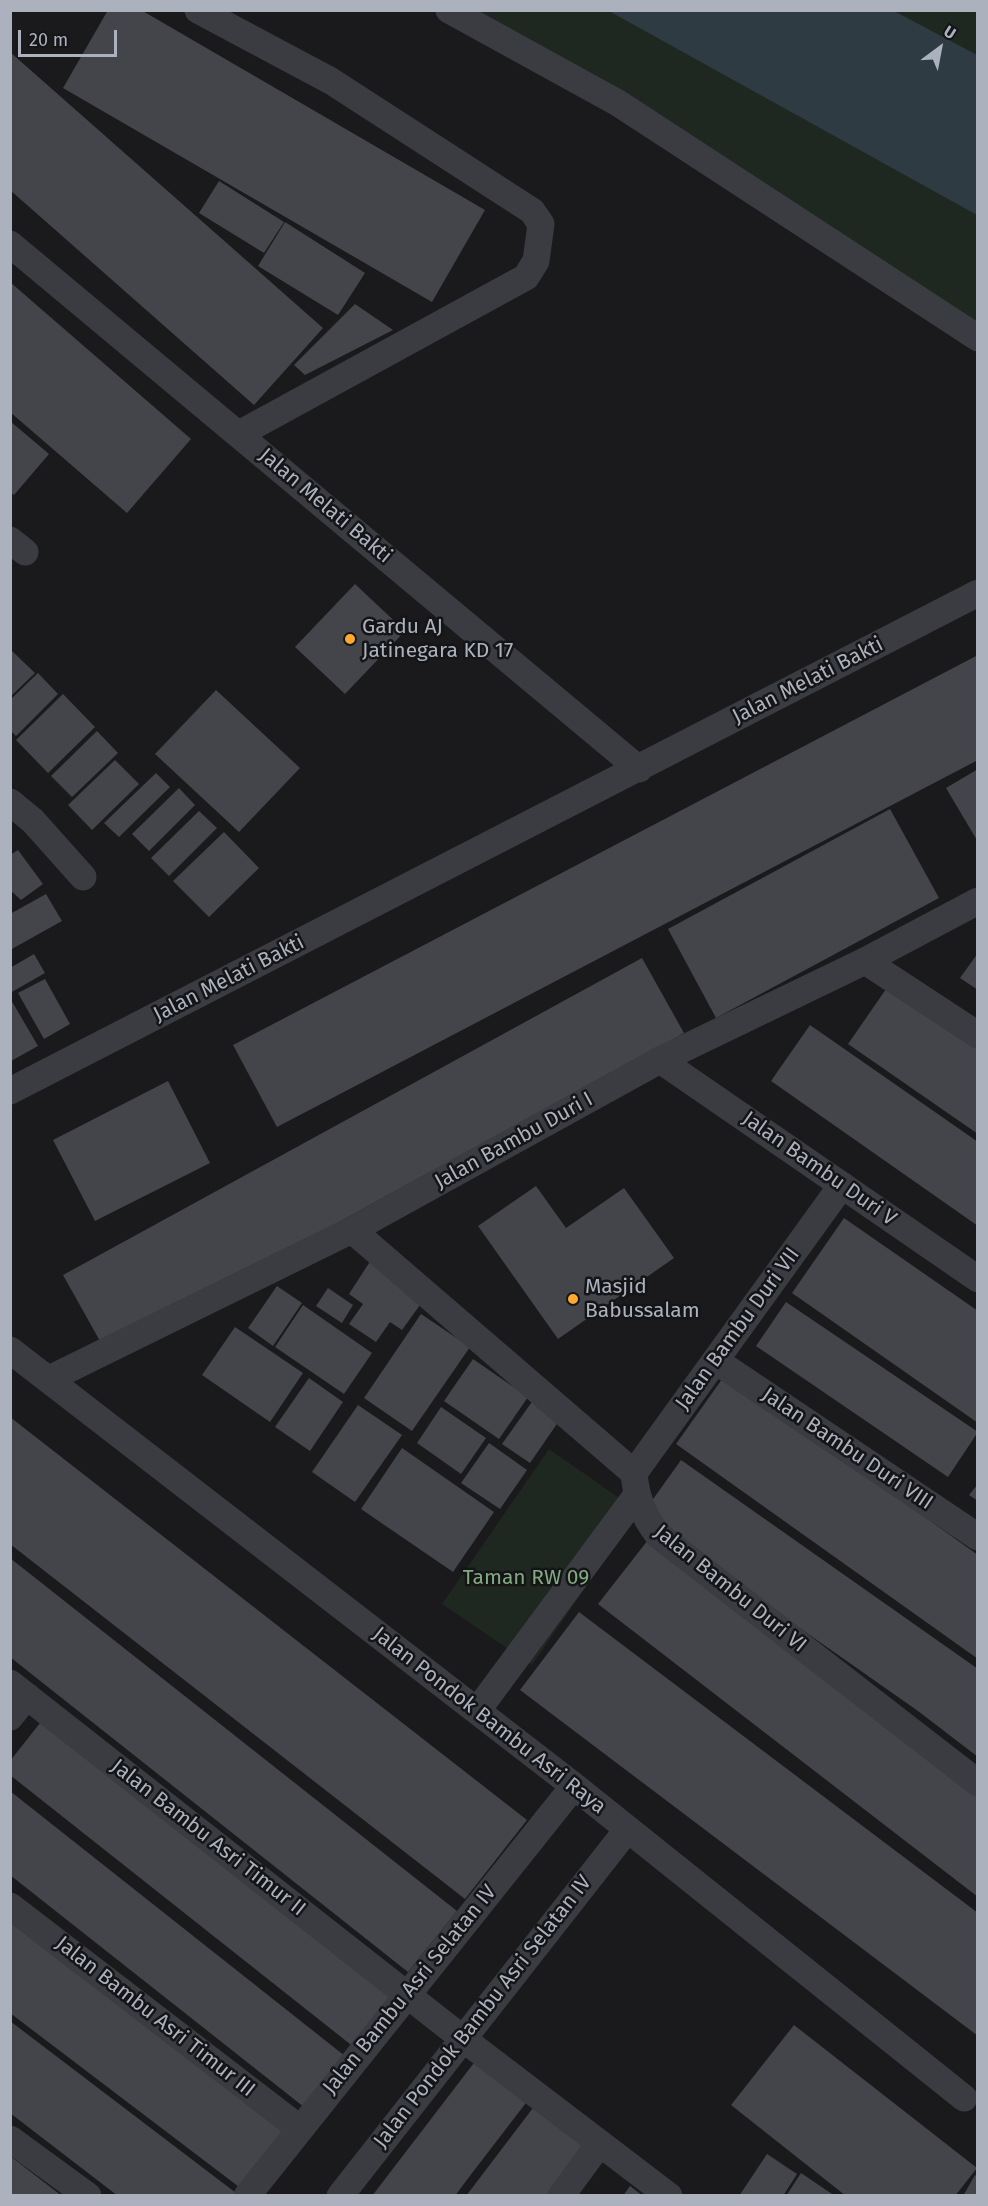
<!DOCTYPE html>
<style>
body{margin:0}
#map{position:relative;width:988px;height:2206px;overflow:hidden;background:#1a1a1d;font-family:"Fira Sans",sans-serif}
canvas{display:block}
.frame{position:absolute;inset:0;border:12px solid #abb2bd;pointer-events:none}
.north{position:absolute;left:910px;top:18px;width:60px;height:60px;-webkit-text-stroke:4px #151518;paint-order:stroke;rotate:32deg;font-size:16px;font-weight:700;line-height:24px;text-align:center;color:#abb2bd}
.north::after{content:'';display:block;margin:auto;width:21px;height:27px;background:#abb2bd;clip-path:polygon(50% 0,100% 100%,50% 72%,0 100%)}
.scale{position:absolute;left:18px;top:30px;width:99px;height:27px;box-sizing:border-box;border:3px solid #abb2bd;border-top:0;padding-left:8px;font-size:18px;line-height:21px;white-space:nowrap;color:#abb2bd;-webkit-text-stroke:4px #151518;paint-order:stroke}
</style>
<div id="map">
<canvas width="988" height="2206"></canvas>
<div class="frame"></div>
<div class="north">U</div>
<div class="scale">20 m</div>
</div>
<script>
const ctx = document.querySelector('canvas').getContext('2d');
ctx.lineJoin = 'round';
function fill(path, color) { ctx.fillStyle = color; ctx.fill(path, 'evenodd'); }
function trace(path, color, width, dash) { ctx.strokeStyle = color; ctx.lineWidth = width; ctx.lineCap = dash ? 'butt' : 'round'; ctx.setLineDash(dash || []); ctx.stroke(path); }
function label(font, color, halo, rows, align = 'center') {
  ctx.font = font + ' "Fira Sans",sans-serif'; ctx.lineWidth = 5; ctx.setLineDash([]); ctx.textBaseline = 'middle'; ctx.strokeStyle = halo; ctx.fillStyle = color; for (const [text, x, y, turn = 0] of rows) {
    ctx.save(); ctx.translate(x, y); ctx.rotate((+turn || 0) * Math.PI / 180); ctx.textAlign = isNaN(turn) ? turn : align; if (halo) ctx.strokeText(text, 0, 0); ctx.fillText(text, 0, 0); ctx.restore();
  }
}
fill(new Path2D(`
 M440 11H977V337Z
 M549 1449 638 1511 532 1665 442 1604Z`), '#1f2820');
fill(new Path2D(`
 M609 11H894L977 55V215Z`), '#2e3b43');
fill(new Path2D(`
 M108 10H141L485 210 432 302 63 88Z
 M10 52 323 328 254 405 10 190Z
 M219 181 284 222 264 253 199 213Z
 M285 222 365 273 338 315 258 266Z
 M10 282 191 439 127 513 10 412Z
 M355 304 393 330 305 375 294 365Z
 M10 421 49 454 14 495 10 492Z
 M355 584 405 631 345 694 295 647Z
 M10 649 35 673 10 697Z
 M978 655V760L277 1127 233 1045Z
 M38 673 58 694 16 736 10 730V700Z
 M216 690 300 768 239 832 155 754Z
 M63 694 95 727 48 773 16 740Z
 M97 731 118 753 72 797 51 776Z
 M115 760 139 784 92 830 68 805Z
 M978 769V842L946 788Z
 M156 773 170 787 119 837 104 823Z
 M179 788 195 805 149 851 132 834Z
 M890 809 939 898 716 1018 668 929Z
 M199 811 217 828 169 876 151 858Z
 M224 832 259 868 209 917 173 881Z
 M18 850 43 884 21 900 10 890V855Z
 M46 894 62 921 10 950V914Z
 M978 953V990L960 978Z
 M34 954 45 973 10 993V968Z
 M642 958 684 1033 105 1350 63 1275Z
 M45 979 70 1024 44 1039 18 993Z
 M893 979 978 1038V1134L848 1044Z
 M10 998 38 1046 11 1061 10 1060Z
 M810 1025 978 1142V1226L771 1081Z
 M168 1081 210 1163 95 1221 53 1140Z
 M536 1186 566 1228 624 1188 674 1258 558 1339 478 1226Z
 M844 1218 978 1311V1423L792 1293Z
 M371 1260 425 1298 402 1330 390 1322 376 1342 349 1324 363 1304 349 1294Z
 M277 1286 302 1303 273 1346 248 1328Z
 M328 1288 353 1305 342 1323 316 1306Z
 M786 1302 978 1432 948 1477 756 1346Z
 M303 1305 372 1353 344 1394 275 1347Z
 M421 1314 470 1347 412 1431 364 1398Z
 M235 1327 303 1373 270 1422 202 1375Z
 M473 1359 528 1397 499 1439 444 1401Z
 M725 1375 978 1555V1659L676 1444Z
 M309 1378 343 1402 310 1451 275 1427Z
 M534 1399 561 1418 530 1463 502 1444Z
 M358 1405 402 1435 355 1502 312 1472Z
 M441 1407 486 1438 461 1474 417 1443Z
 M10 1417 527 1820 465 1899 10 1544Z
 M489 1443 527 1470 500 1509 461 1483Z
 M402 1448 494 1512 453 1572 361 1509Z
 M681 1460 978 1669V1757L918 1711 784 1617 646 1509Z
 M978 1484V1501L969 1495Z
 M648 1540 978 1795V1897L598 1604Z
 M10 1558 457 1911 408 1972 10 1657Z
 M579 1612 978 1913V2036L520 1690Z
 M44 1718 396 1997 355 2048 10 1775V1761Z
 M10 1791 350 2060 309 2111 10 1875Z
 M10 1921 291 2134 247 2193 10 2013Z
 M10 2021 240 2196H118L10 2113Z
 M794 2025 977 2168 955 2196H846L731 2105Z
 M480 2055 532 2095 466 2181 455 2196H372Z
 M539 2100 595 2144 555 2196H466Z
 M767 2154 797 2174 783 2196H739Z
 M10 2156 62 2196H10Z
 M801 2173 835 2196H786Z
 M975 2175 978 2177V2196H963Z
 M630 2186 643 2196H623Z`), '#44454a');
trace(new Path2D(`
 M198 10 331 81 532 211 541 224 536 261 526 277 239 434
 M449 10 618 103 978 338
 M10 244 639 769
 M10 540 25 552
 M10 802 33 821 83 877
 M865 961 978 1035
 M660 1060 978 1279
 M10 1091 978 593
 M352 1230 634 1473C636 1497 643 1515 658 1535L978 1783
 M10 1350 574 1786 964 2098
 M716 1361 978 1537
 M49 1379 352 1230 660 1060 865 961 978 901
 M634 1473 842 1185
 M10 1683 462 2038 669 2196
 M477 1711 636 1496
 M10 1717 27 1696
 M10 1906 299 2128
 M10 2139 88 2196
 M247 2196 574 1786
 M340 2196 627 1830
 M561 2196 600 2143`), '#3a3c42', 27);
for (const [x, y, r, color] of [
 [350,639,6,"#ffa92f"],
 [573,1299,6,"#ffa92f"]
]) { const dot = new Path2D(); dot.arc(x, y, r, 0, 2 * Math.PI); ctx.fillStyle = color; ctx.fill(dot); trace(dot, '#151518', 2); }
label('21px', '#abb2bd', '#151518', [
 ["Jalan Melati Bakti",325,506,40],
 ["Jalan Melati Bakti",808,681,-27],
 ["Jalan Melati Bakti",229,979,-27],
 ["Jalan Bambu Duri I",514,1141,-29],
 ["Jalan Bambu Duri V",819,1169,35],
 ["Jalan Bambu Duri VII",738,1329,-54],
 ["Jalan Bambu Duri VIII",847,1449,34],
 ["Jalan Bambu Duri VI",730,1589,39],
 ["Jalan Pondok Bambu Asri Raya",489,1721,38],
 ["Jalan Bambu Asri Timur II",208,1838,38],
 ["Jalan Bambu Asri Selatan IV",410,1990,-51],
 ["Jalan Pondok Bambu Asri Selatan IV",483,2012,-52],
 ["Jalan Bambu Asri Timur III",155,2017,38]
]);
label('21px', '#abb2bd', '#151518', [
 ["Gardu AJ",362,627],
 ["Jatinegara KD 17",362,651],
 ["Masjid",585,1287],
 ["Babussalam",585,1311]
], 'left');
label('21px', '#81aa80', '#151518', [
 ["Taman RW 09",526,1578]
]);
</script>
